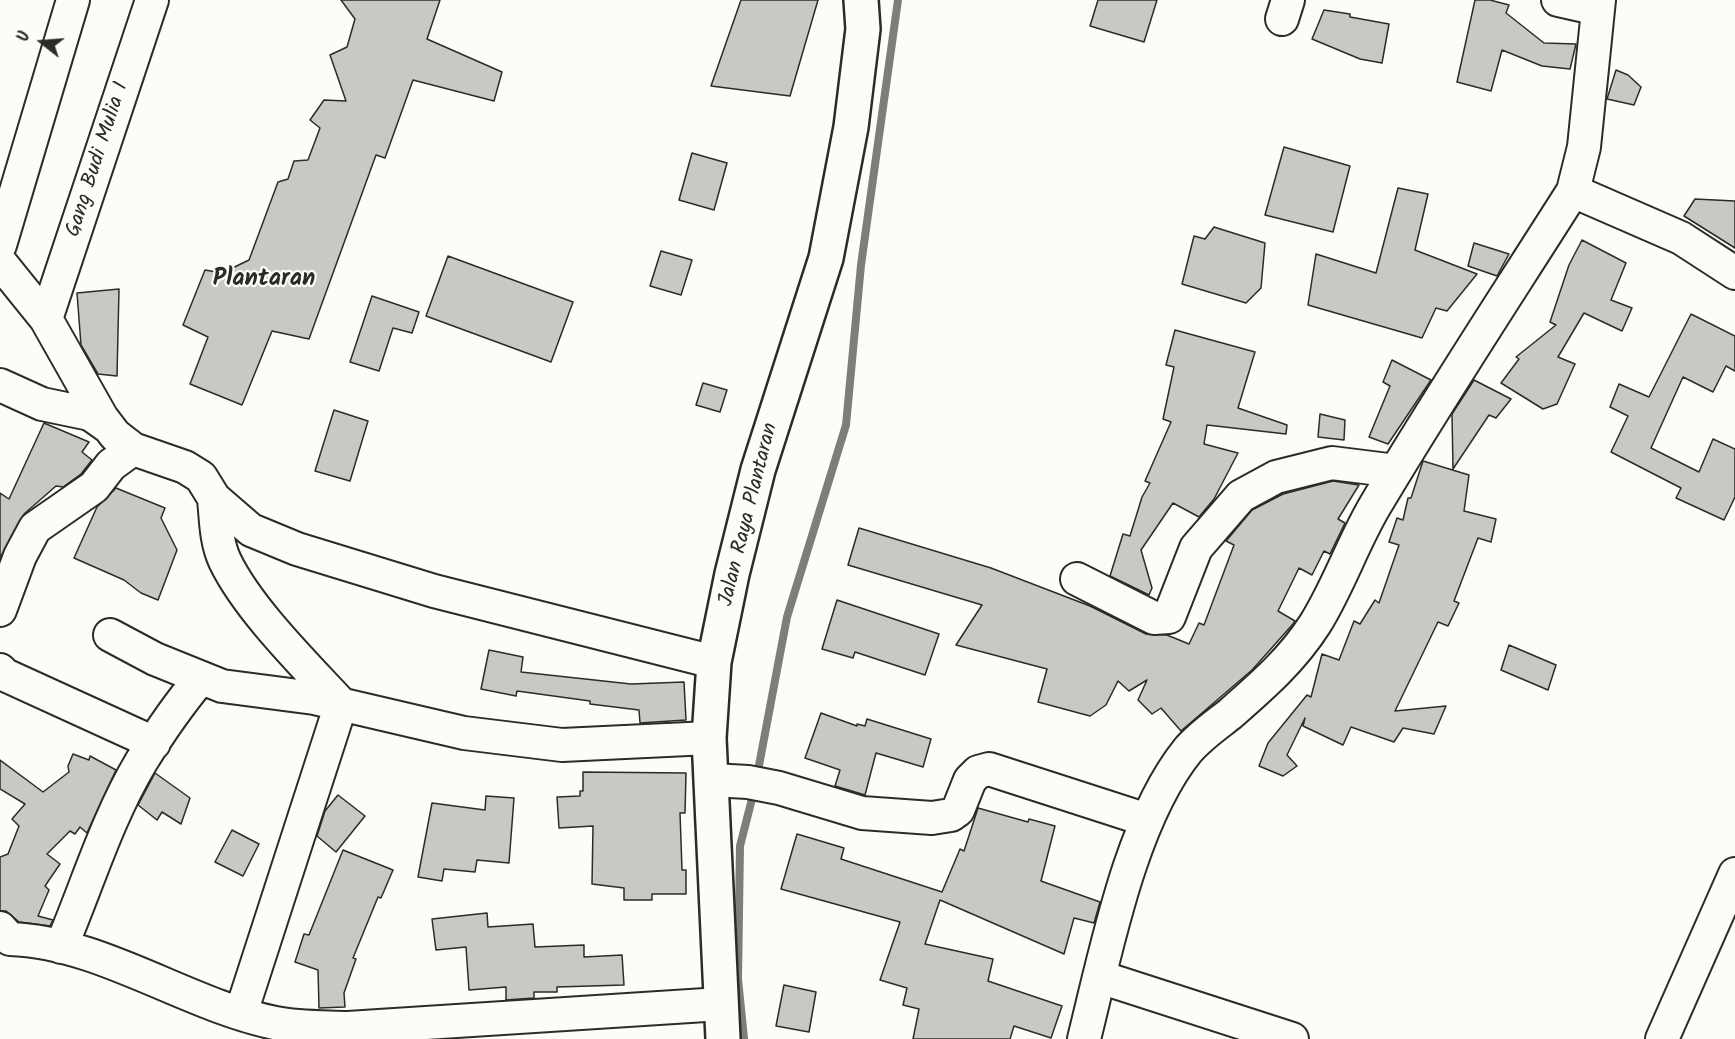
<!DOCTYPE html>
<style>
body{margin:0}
#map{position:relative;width:1735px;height:1039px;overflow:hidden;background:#fdfcf7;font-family:Kalam,sans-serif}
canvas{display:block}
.north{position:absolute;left:12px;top:12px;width:60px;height:60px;-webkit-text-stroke:4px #fdfcf7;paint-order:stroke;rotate:287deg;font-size:16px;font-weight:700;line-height:24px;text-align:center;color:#2b2b2b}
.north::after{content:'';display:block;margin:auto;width:21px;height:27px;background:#2b2b2b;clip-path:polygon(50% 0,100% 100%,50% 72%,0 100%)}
</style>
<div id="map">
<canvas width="1735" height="1039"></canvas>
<div class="north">U</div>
</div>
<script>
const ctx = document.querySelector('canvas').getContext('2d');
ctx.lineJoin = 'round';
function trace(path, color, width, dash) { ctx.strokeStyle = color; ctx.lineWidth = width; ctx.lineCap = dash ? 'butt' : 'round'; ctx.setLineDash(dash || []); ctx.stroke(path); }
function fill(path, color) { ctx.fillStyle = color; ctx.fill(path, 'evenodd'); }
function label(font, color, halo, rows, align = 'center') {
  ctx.font = font + ' Kalam,sans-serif'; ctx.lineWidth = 4.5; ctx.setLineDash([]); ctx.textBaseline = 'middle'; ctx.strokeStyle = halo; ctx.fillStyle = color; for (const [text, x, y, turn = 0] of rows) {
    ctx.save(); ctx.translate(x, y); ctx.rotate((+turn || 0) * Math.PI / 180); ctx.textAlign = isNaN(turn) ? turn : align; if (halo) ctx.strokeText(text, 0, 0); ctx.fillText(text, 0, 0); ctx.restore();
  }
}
trace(new Path2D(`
 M757 776 787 617 846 425 861 265 898 0
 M744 1039 738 979 740 846 754 791`), '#7e7d7b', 8);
const building = new Path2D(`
 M341 0H440L427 39 502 72 494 101 413 80 385 158 376 155 309 339 272 331 242 405 190 384 208 337 183 325 205 270 222 273 249 260 278 182 288 179 294 161 308 160 320 128 310 120 324 100 346 101 330 55 347 47 355 19Z
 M741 0H818L790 96 711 86Z
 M1098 0H1157L1144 42 1090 26Z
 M1475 0H1490L1509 5 1506 13 1544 43 1576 44 1570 69 1542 66 1502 50 1491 91 1457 82Z
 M1324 10 1350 14V17L1389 24 1382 63 1360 59 1312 39Z
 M1616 70 1628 75 1641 87 1634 105 1607 99Z
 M1284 147 1350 166 1333 232 1265 215Z
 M692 153 727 163 714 210 679 200Z
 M1398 188 1428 194 1415 250 1477 274 1447 311 1436 308 1422 338 1308 305 1316 254 1376 273Z
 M1695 199 1735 201V248L1684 216Z
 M1214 227 1265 243 1261 288 1246 303 1182 284 1194 236 1205 239Z
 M1582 240 1626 263 1611 300 1632 308 1622 331 1584 313 1558 357 1575 364 1557 404 1543 409 1501 383 1519 359 1516 357 1556 325 1550 322 1569 265Z
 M1474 243 1509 254 1497 276 1468 266Z
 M661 251 692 260 681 295 650 286Z
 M448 256 573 302 551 362 426 316Z
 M119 289 117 376 98 374 81 345 77 293Z
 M372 296 419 312 412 333 393 328 379 371 350 362Z
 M1691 314 1735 336V371L1726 366 1713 392 1683 377 1651 448 1699 472 1713 439 1735 449V497L1724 520 1676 498 1681 488 1611 452 1628 416 1610 407 1619 384 1649 397Z
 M1175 330 1255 352 1238 408 1287 425 1286 434 1207 425 1204 444 1238 453 1214 499 1199 517 1173 503 1141 550 1152 588 1149 595 1110 576 1123 534 1130 536 1142 497 1150 483 1145 481 1171 422 1163 419 1174 367 1166 365Z
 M1392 360 1431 380 1388 444 1369 437 1390 386 1383 382Z
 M1474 380 1511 399 1496 418 1489 415 1453 469 1452 414Z
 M703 383 727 390 720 412 696 405Z
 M334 410 368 421 350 481 315 471Z
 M1320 414 1345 420 1344 440 1318 437Z
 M44 423 89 442 82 452 92 460 81 474 63 487 56 486 24 514 0 558V493L9 499Z
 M1423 461 1469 475 1464 511 1496 519 1491 542 1478 538 1454 601 1459 603 1448 626 1438 622 1395 711 1446 706 1434 734 1403 728 1394 742 1351 727 1343 745 1303 726 1305 718 1287 755 1297 766 1283 776 1259 766 1268 743 1307 695 1311 697 1322 654 1339 660 1354 621 1360 624 1375 600 1379 603 1399 545 1389 542 1397 518 1403 520 1408 498H1411Z
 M1333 481 1359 485 1338 519 1345 523 1330 554 1324 551 1312 575 1299 568 1278 611 1295 621 1293 624 1252 670 1181 731 1161 708 1152 714 1138 700 1147 680 1129 691 1118 681 1106 705 1090 716 1038 702 1047 669 956 645 982 605 848 565 859 528 991 568 1090 606 1146 634 1167 635 1189 644 1199 623 1204 625 1234 545 1226 541 1252 510 1283 494Z
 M116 488 165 508 161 518 177 550 158 600 141 593 124 580 74 558 97 507Z
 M837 600 939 634 925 675 855 652 853 658 822 649Z
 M1509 645 1556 665 1548 690 1501 670Z
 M489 650 523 657 521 672 631 684 684 682 686 720 640 723 639 710 590 704V701L517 691 516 696 481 689Z
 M821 713 857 726V724L865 726 867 719 931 739 923 767 876 753 865 795 835 786 840 770 805 758Z
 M73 754 89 760 90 756 116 770 87 833 80 827 75 834 70 831 47 854 60 864 45 886 49 890 38 916 53 920 50 926 19 922 6 911H0V857L8 854 19 826 12 819 25 804 0 789V760L43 792 69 772 68 766Z
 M583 772 686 773 685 813H680L682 870H686V894H652V900H624V888L592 884 593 826 559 828 557 797 580 796V791H583Z
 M155 773 190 798 181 824 162 812 157 820 138 805Z
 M338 795 365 816 336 852 317 836 325 811Z
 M486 796 514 798 509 863 477 860 475 872 444 869 442 881 418 877 432 803 485 810Z
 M978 808 1028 822 1029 819 1055 826 1041 881 1100 902 1094 923 1074 918 1064 954 940 900 925 944 993 959 988 981 1062 1006 1051 1038 1014 1026 1010 1039H913L919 1009 903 1005 907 988 880 980 900 922 781 889 797 834 844 848 841 859 942 892 960 849 964 851Z
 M232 830 259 844 243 876 215 862Z
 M343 850 393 870 381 898 378 897 353 958 356 959 344 993 345 1007 319 1008 318 970 295 962 304 934 309 935Z
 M487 913 488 927 533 924 535 947 584 945V957L622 955 624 985 557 987V992H534V998L506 1000V987L469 990 466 947 436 950 432 919Z
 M784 985 816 992 809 1032 776 1026Z`);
fill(building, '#c9c8c4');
trace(building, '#2b2b2b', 1.5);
const minor = new Path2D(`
 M1558 0 1598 9
 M1282 19 1288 0
 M1573 191 1681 238 1735 273
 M0 245 73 0
 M0 262 46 319 102 418 115 435 133 449 185 467 201 477 214 498 251 530 297 549 434 591 714 662
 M46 319 152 0
 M0 385 42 404 90 414 107 426
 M214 498C216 520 216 542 225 561 248 609 305 665 341 704L241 1013
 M1077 579 1154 618 1169 617 1196 548 1241 496 1276 477 1332 463 1396 471
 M0 610 20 556 35 528 94 487 111 465 133 449
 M110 635 155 659 222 686 314 698 464 733 562 745 709 738
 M0 670 5 675 154 743
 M712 780 748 782 779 788 862 813 932 818 951 815 958 810 970 780 978 772 989 769 1147 820
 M0 928 10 939C101 942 187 1005 275 1023 299 1028 323 1027 348 1028L721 1004
 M61 947C87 886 107 819 141 762 159 733 178 705 200 679
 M1100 977 1292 1039
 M1084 1039C1106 951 1131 820 1188 750 1200 736 1216 725 1230 714 1262 686 1292 660 1315 624 1339 586 1353 542 1376 504 1439 398 1507 295 1573 191L1584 147 1599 0
 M1662 1039 1735 874`);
const secondary = new Path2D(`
 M723 1039 709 738 714 662 732 574 758 470 826 258 851 127 863 29 861 0`);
trace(minor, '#2b2b2b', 36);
trace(secondary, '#2b2b2b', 38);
trace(minor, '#fdfcf7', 32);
trace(secondary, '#fdfcf7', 33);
label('21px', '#2b2b2b', '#fdfcf7', [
 ["Gang Budi Mulia I",99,160,-72],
 ["Jalan Raya Plantaran",750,515,-76]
]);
label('bold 24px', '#2b2b2b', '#fdfcf7', [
 ["Plantaran",264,281]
]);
</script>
